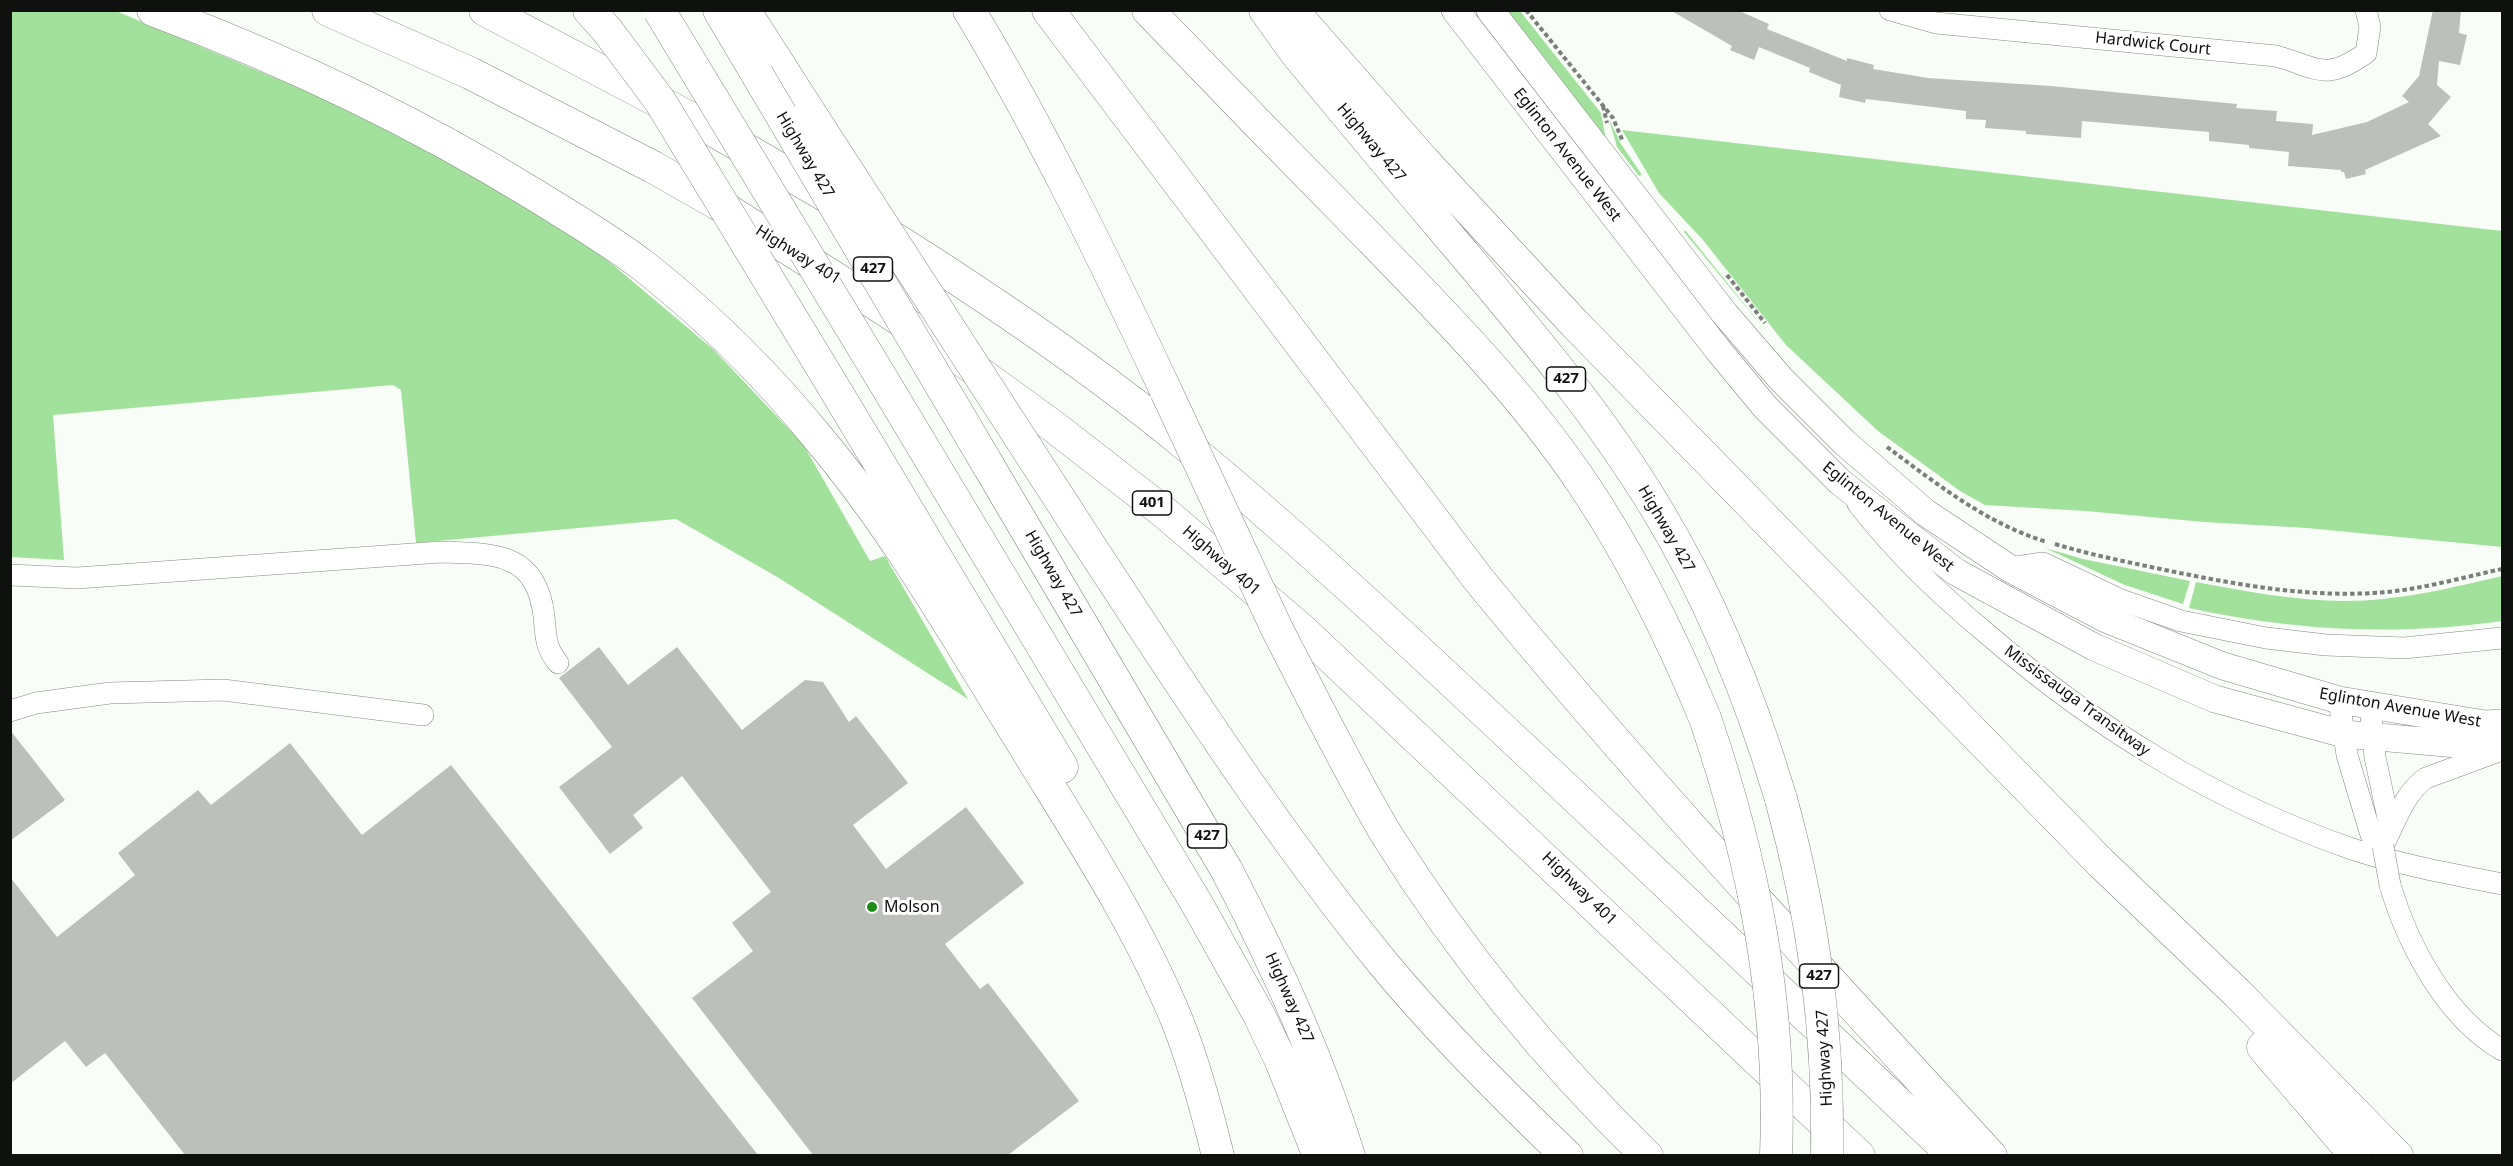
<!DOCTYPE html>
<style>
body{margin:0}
#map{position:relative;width:2513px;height:1166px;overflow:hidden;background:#f8fdf7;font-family:"Noto Sans",sans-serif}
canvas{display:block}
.frame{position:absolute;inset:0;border:12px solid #0f110f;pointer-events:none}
</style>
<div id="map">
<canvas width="2513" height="1166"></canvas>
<div class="frame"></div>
</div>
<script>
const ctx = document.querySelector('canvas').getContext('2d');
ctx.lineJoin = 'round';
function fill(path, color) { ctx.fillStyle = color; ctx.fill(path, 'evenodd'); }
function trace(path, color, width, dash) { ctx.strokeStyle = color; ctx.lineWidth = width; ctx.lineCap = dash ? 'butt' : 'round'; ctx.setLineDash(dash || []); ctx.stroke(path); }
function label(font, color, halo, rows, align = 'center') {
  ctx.font = font + ' "Noto Sans",sans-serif'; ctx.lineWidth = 6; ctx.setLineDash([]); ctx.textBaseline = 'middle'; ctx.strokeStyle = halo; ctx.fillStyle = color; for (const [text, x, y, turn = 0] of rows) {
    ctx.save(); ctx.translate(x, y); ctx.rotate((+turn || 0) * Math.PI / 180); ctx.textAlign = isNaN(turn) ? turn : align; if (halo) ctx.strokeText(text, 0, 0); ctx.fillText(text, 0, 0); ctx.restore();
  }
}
fill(new Path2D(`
 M10 11H116L420 139 524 199 612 264 714 350 803 444 870 561 885 556 968 699 779 578 676 519 416 543 401 390 393 385 53 415 64 560 11 557Z
 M1502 11H1520L1601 113 1606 139Z
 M1609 119 1621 144 1642 175 1639 176 1617 147Z
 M1622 130 2502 231V547L2307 528 2204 522 2086 511 1985 505 1960 491 1878 431 1786 345 1703 240 1659 193Z
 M1685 230 1765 330 1684 232Z
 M2045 548 2083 559 2190 581 2183 604 2125 585Z
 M2502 576V621C2397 636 2293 631 2189 608L2196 582C2245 591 2295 601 2345 601 2398 601 2451 588 2502 576Z`), '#a2e19b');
fill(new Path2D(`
 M1670 10H1737L1769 24 1767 29 1847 61V58L1874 65 1873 69 1928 78 2051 86 2237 104 2236 108 2277 111 2276 121 2313 124 2312 135 2367 122 2409 102 2402 96 2419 76 2433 10H2461L2459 33 2467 35 2460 65 2439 61 2437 85 2451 97 2428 124 2441 136 2365 170 2366 174 2346 179 2344 172H2341V170L2288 166 2289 152 2249 148V145L2209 141V132L2082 121 2081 138 2026 134V131L1985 128 1986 120 1966 119V111L1866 99 1865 103 1839 97 1841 85 1809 72 1810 68 1759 47 1754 60 1730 50 1732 46Z
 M599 647 628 685 677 647 742 730 805 680 823 682 849 722 856 716 908 783 853 825 886 869 966 807 1024 883 945 944 980 989 988 983 1079 1101 1008 1155H813L692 998 753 951 732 923 771 892 682 776 633 815 643 828 610 854 559 787 612 747 559 678Z
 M10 730 65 800 10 841Z
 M290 743 362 835 451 765 758 1155H185L105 1053 86 1067 65 1041 10 1084V877L57 937 135 875 118 853 198 790 211 805Z`), '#bcc0bb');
const minor = new Path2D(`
 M1890 10 1936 23 2276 56C2319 68 2325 82 2366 53L2370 27 2366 10
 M1858 504C1898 555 1937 592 1986 633 2096 728 2214 801 2352 849 2401 865 2452 874 2502 884
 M2009 568 2043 563 2121 600 2181 621 2266 638 2326 645 2404 648 2502 638
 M10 575 77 578 441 552C493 554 536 551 544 616 546 636 545 647 558 663
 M2339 700 2347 755 2371 835 2383 846
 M2370 705 2375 757 2389 823 2386 834
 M10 711 36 703 110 693 223 690 423 715
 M2383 846C2395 823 2404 793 2426 778L2502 750
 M2390 885C2408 946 2446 1017 2502 1050`);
const major = new Path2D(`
 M1455 10 1718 350 1766 408 1840 482 1956 572 2094 647 2215 699 2344 734 2502 748
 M1490 10 1725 314 1781 379 1845 443 1926 513 2009 568 2106 619 2223 666 2339 700 2485 724 2502 723`);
const highway = new Path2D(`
 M153 10C286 60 415 121 535 195 572 218 610 240 645 267 708 317 768 376 819 439 898 533 958 640 1023 744 1078 834 1138 924 1178 1023 1195 1066 1207 1111 1218 1156
 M328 10 470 73 653 167 718 204 879 306 966 363 1053 426 1165 513 1302 630 1859 1156
 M485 10 711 129 840 204
 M589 10 607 30
 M719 10 757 74
 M744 10 810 113
 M969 10C1043 133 1105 261 1166 391
 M1048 10 1479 580C1642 779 1817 967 1991 1156
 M1148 10C1220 85 1292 159 1365 233 1442 312 1521 392 1583 484 1633 558 1671 636 1705 718
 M1265 10 1295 52C1351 120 1407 187 1464 254 1532 335 1601 417 1656 508 1711 598 1751 699 1781 799
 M1292 10 1424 161 1574 323 2100 862 2237 993 2397 1156
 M884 232C986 296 1088 365 1181 441 1311 548 1433 664 1556 779 1688 905 1821 1030 1954 1156
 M833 386 1062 767
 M890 392 1197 904 1259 1015 1281 1061 1319 1156
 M988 465 1226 869C1275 962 1318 1056 1349 1156
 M1081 532C1177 678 1271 826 1382 962 1439 1031 1502 1094 1567 1156
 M1318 709C1341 752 1363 796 1388 837 1461 953 1549 1061 1647 1156
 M2263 1047 2356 1156`);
trace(minor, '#848984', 22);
trace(major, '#848984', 28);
trace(highway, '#848984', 33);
trace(new Path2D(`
 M1526 10 1613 118 1623 142
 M1603 106 1607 123
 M1727 275 1765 323
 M1887 447C1937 484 1987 524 2047 542
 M2055 544C2091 555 2128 562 2165 570 2234 584 2302 597 2373 593 2416 591 2460 578 2502 569`), '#7b7e7a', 4, [4.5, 3]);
trace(minor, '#fff', 21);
trace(major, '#fff', 27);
trace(highway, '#fff', 32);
const minorBridge = new Path2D(`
 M2383 846 2390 885`);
const highwayBridge = new Path2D(`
 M659 10 890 392
 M607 30 660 101 833 386
 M757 74 988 465
 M810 113 1081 532
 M1166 391 1277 629 1318 709
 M1705 718C1754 862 1782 1003 1776 1156
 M1781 799C1814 919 1829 1032 1827 1156`);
trace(minorBridge, '#848984', 22, []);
trace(highwayBridge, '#848984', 33, []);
trace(minorBridge, '#fff', 21);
trace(highwayBridge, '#fff', 32);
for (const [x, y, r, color] of [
 [872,907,6,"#1c8e15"]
]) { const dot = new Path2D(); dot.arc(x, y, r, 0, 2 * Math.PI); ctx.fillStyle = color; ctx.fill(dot); trace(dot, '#fff', 2); }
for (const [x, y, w] of [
 [873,269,39],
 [1566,379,39],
 [1152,503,39],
 [1207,836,39],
 [1819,976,39]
]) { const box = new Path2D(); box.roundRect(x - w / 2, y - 12, w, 24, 4.5); ctx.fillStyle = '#fff'; ctx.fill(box); trace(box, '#0f110f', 1.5); }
label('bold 15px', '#0f110f', null, [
 ["427",873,269],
 ["427",1566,379],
 ["401",1152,503],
 ["427",1207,836],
 ["427",1819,976]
]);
label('16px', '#0f110f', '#fff', [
 ["Hardwick Court",2153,44,6],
 ["Highway 427",1371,143,50],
 ["Highway 427",805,155,59],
 ["Eglinton Avenue West",1567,155,52],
 ["Highway 401",798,255,32],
 ["Eglinton Avenue West",1888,517,39],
 ["Highway 427",1666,529,60],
 ["Highway 401",1221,561,41],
 ["Highway 427",1053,574,60],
 ["Mississauga Transitway",2077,701,36],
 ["Eglinton Avenue West",2400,708,10],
 ["Highway 401",1579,889,44],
 ["Highway 427",1289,998,66],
 ["Highway 427",1825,1058,-93]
]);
label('16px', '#0f110f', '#fff', [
 ["Molson",884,907]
], 'left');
</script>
